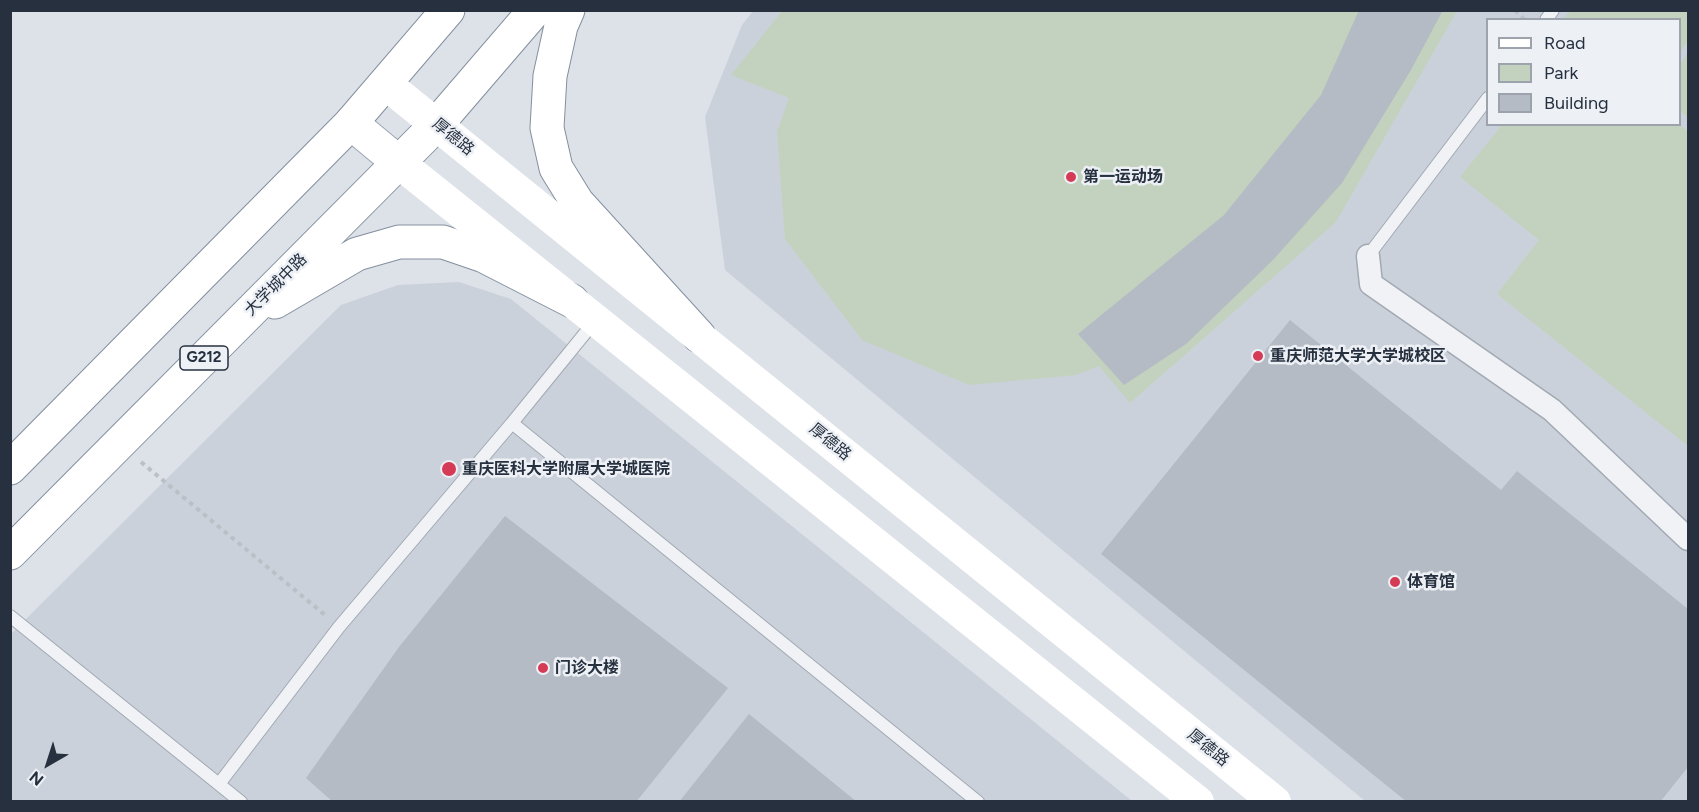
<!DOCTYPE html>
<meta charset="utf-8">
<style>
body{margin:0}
#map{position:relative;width:1699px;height:812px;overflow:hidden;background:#dde2e8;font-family:Figtree,sans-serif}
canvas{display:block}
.frame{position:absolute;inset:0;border:12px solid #26303f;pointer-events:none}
.legend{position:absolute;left:1486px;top:18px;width:195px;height:108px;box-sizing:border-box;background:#edf0f5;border:2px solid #9da3ac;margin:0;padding:8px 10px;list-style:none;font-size:18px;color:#26303f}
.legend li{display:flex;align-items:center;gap:12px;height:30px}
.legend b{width:30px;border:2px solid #9da3ac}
.north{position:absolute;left:18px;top:734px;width:60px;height:60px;-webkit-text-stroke:4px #edf0f5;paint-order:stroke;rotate:219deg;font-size:16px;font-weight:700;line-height:24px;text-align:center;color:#26303f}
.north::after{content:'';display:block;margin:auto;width:21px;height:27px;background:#26303f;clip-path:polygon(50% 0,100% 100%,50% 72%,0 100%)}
</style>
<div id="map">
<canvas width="1699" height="812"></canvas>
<div class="frame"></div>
<ul class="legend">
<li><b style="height:8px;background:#fff"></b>Road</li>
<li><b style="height:16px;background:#c3d2be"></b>Park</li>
<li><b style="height:16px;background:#b4bbc5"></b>Building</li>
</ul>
<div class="north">N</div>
</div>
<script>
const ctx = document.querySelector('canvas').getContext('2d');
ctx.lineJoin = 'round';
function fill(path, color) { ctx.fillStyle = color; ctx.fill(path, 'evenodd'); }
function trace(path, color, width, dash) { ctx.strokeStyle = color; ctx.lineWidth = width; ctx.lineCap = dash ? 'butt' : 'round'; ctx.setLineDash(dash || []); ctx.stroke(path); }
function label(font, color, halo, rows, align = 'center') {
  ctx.font = font + ' Figtree,"Noto Sans SC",sans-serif'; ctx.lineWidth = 5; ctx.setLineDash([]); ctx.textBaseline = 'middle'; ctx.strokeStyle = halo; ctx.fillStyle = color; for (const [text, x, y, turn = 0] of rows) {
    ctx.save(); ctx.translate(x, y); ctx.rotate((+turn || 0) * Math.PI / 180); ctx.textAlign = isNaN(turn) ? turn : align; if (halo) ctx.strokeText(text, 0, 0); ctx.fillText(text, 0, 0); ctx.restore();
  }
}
fill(new Path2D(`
 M753 11H1688V801H1365L725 270 705 117 742 25ZM1488 20H1680V124H1488Z
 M459 282 511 299 1132 801 11 802V634L341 305 398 285Z`), '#cbd1da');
fill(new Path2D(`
 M782 11H1457L1336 222 1130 403 1099 366 1076 375 969 385 862 340 785 239 777 132 789 98 731 75Z
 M1571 11H1688V41L1680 52V20L1563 19Z
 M1688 53V118L1680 111V64Z
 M1679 124 1688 132V446L1497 294 1539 240 1460 177 1502 125Z`), '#c3d2be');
fill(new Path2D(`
 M1359 10H1443L1411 70 1342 183 1272 261 1186 344 1124 385 1078 334 1224 215 1321 95Z
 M1290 320 1501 490 1517 471 1688 609V767L1660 802H1407L1101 554Z
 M505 516 728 688 636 802H333L306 778 399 647Z
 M749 714 857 802H679Z`), '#b4bbc5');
const service = new Path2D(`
 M1546 20 1553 10
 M1368 256 1488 98
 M512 423 595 321
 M10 616 241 802
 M219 784 339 627 512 423 978 802`);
const minor = new Path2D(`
 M1368 256 1371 284 1552 410 1688 539`);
const primary = new Path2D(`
 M351 123 398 162`);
const trunk = new Path2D(`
 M568 10 561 26 550 76 547 128 556 168 577 202 699 336
 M275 302 357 254 399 242H443L484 256 572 301
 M10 468 351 123 448 10
 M10 553 437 124 535 10`);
trace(service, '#a2a9b2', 14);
trace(minor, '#a2a9b2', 25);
trace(primary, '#9ca6b4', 35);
trace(trunk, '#848f9f', 35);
trace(new Path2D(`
 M1515 10 1525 20
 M141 462 325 615`), '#bbc0c6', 4, [4.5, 4.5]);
trace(service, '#f0f2f6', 12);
trace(minor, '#f0f2f6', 22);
trace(new Path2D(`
 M386 84 1275 802
 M398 162 1198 802`), '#fff', 32);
trace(primary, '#fff', 33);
trace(trunk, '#fff', 33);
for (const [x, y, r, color] of [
 [1071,177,6,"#d53b54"],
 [1258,356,6,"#d53b54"],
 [449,469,8,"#d53b54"],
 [1395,582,6,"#d53b54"],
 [543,668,6,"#d53b54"]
]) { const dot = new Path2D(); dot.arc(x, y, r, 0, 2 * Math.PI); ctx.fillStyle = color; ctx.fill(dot); trace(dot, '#edf0f5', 2); }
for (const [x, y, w] of [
 [204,358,48]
]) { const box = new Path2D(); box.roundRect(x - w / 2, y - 12, w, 24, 4.5); ctx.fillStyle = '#edf0f5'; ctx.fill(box); trace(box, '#26303f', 1.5); }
label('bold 15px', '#26303f', null, [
 ["G212",204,358]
]);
label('16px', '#26303f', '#edf0f5', [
 ["厚德路",453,137,39],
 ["大学城中路",276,285,-45],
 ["厚德路",830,442,39],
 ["厚德路",1208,748,39]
]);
label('bold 16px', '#26303f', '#edf0f5', [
 ["第一运动场",1083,177],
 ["重庆师范大学大学城校区",1270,356],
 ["重庆医科大学附属大学城医院",462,469],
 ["体育馆",1407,582],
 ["门诊大楼",555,668]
], 'left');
</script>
